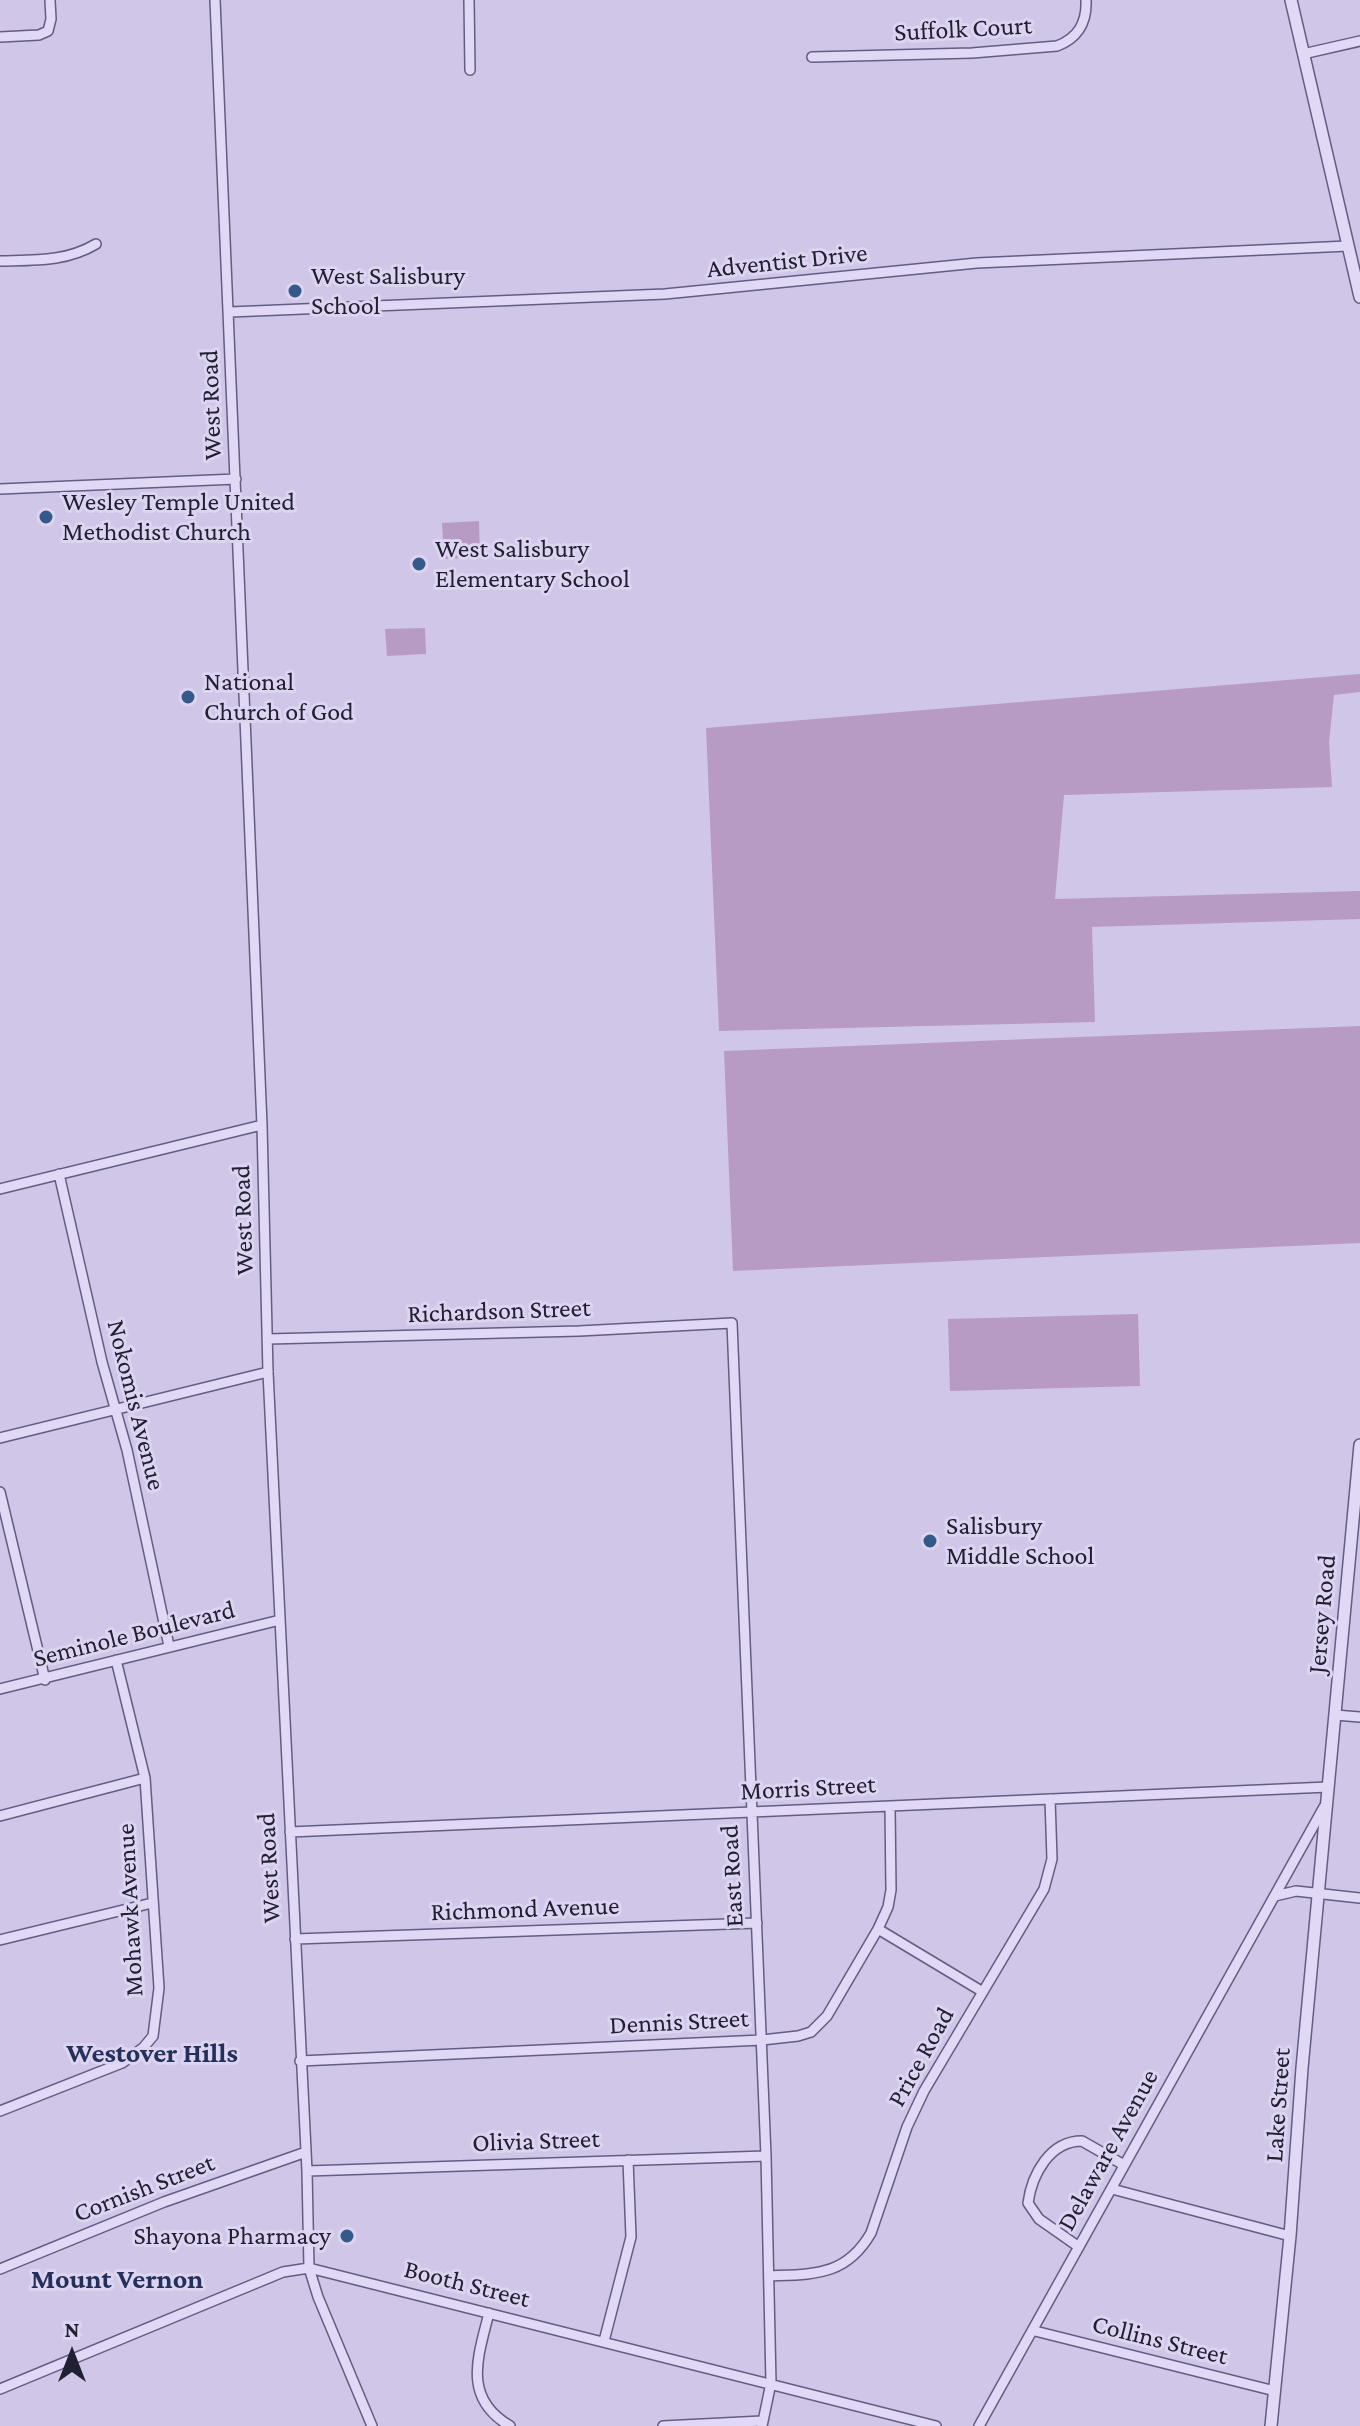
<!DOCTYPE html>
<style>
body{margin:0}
#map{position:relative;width:1360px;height:2426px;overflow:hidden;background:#cfc6e8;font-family:"Crimson Pro",serif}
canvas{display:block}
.north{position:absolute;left:32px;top:2314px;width:80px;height:80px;-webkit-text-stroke:6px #dcd4f1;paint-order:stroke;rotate:0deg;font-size:22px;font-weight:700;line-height:32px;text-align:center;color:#212033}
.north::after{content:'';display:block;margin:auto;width:28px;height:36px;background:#212033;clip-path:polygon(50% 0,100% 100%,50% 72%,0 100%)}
</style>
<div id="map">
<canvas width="1360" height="2426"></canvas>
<div class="north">N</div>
</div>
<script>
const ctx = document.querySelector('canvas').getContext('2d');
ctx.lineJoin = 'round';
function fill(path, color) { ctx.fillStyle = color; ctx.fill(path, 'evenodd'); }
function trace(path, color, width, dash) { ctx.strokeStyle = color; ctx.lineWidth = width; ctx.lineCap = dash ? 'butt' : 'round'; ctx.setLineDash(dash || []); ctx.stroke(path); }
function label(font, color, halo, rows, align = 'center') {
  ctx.font = font + ' "Crimson Pro",serif'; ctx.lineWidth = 6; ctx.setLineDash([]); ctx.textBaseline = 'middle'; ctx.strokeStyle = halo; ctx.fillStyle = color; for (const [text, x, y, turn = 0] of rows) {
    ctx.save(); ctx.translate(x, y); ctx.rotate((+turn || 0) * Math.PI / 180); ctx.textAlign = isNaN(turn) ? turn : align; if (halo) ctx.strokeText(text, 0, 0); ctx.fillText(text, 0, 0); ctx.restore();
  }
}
fill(new Path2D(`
 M479 521 480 557 444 559 442 523Z
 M425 628 426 654 387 656 385 629Z
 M1360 674V692L1334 695 1329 742 1332 787 1064 795 1055 899 1360 891V919L1092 927 1095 1022 719 1031 706 728Z
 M1360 1026V1243L733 1271 724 1051Z
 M1138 1314 1140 1386 950 1391 948 1319Z`), '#b89bc5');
const minor = new Path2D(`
 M215 0 262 1125 268 1372 307 2171 309 2268 318 2297 372 2426
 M469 0 470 70
 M0 37 39 35 48 31 51 19 50 0
 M1303 54 1360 41
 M812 57 972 53 1057 46C1078 38 1087 23 1086 0
 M0 261C34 260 66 262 96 244
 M230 312 665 294 977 263 1348 246
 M0 489 236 479
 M59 1174 102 1362 127 1450 169 1646
 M0 1189 262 1125
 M268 1339 579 1331 732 1323 766 2156 771 2383 762 2426
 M0 1438 268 1372
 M0 1492 45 1680
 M0 1689 280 1620
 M1335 1715 1360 1717
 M0 1816 145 1778
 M290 1832 1328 1787
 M1275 1896 1296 1891 1360 1898
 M878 1929 983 1992
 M295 1939 757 1923
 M0 1940 152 1903
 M300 2061 762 2040 798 2036 811 2032 827 2016 878 1929 888 1907 891 1890 890 1806
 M0 2111 122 2063 143 2048 153 2036 159 1988 145 1778 116 1660
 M307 2171 766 2156
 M1112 2189 1290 2236
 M1079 2247 1039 2219 1028 2203C1032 2174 1050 2141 1082 2141L1124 2165
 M0 2269 164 2202 306 2152
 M769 2276C815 2274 846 2276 871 2233L907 2127 924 2091 1044 1889 1052 1859 1050 1799
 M489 2313C478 2357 462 2398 510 2426
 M1035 2331 1275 2391
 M604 2341 631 2237 628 2160
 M0 2389 283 2272 309 2268 936 2426
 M663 2426 762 2421
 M979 2426 1324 1807`);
const tertiary = new Path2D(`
 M1291 0 1360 297
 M1271 2426 1290 2236 1302 2068 1360 1445`);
trace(minor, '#625e81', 12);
trace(tertiary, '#625e81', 14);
trace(minor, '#e0d8f4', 9);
trace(tertiary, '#e0d8f4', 11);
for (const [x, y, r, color] of [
 [295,291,8,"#355989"],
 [46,517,8,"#355989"],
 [419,564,8,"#355989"],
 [188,697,8,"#355989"],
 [930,1541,8,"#355989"],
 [347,2236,8,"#355989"]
]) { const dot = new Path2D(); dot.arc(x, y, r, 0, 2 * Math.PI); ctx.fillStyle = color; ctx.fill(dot); trace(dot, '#dcd4f1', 3); }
label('26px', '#212033', '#dcd4f1', [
 ["Suffolk Court",963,29,-3],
 ["Adventist Drive",787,261,-6],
 ["West Road",211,405,-92],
 ["West Road",243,1220,-92],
 ["Richardson Street",499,1311,-2],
 ["Nokomis Avenue",136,1405,76],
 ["Jersey Road",1322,1614,-85],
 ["Seminole Boulevard",134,1634,-14],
 ["Morris Street",808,1788,-3],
 ["West Road",269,1868,-93],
 ["East Road",732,1876,-93],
 ["Richmond Avenue",525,1909,-2],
 ["Mohawk Avenue",130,1910,-93],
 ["Dennis Street",679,2022,-3],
 ["Price Road",921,2057,-61],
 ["Lake Street",1278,2105,-86],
 ["Olivia Street",536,2141,-2],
 ["Delaware Avenue",1108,2150,-61],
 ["Cornish Street",144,2188,-21],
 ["Booth Street",467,2284,14],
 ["Collins Street",1160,2340,14]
]);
label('26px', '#212033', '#dcd4f1', [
 ["West Salisbury",311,276],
 ["School",311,306],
 ["Wesley Temple United",62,502],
 ["Methodist Church",62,532],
 ["West Salisbury",435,549],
 ["Elementary School",435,579],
 ["National",204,682],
 ["Church of God",204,712],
 ["Salisbury",946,1526],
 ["Middle School",946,1556],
 ["Shayona Pharmacy",331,2236,"right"]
], 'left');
label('bold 28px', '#24305b', '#dcd4f1', [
 ["Westover Hills",152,2053],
 ["Mount Vernon",117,2279]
]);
</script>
